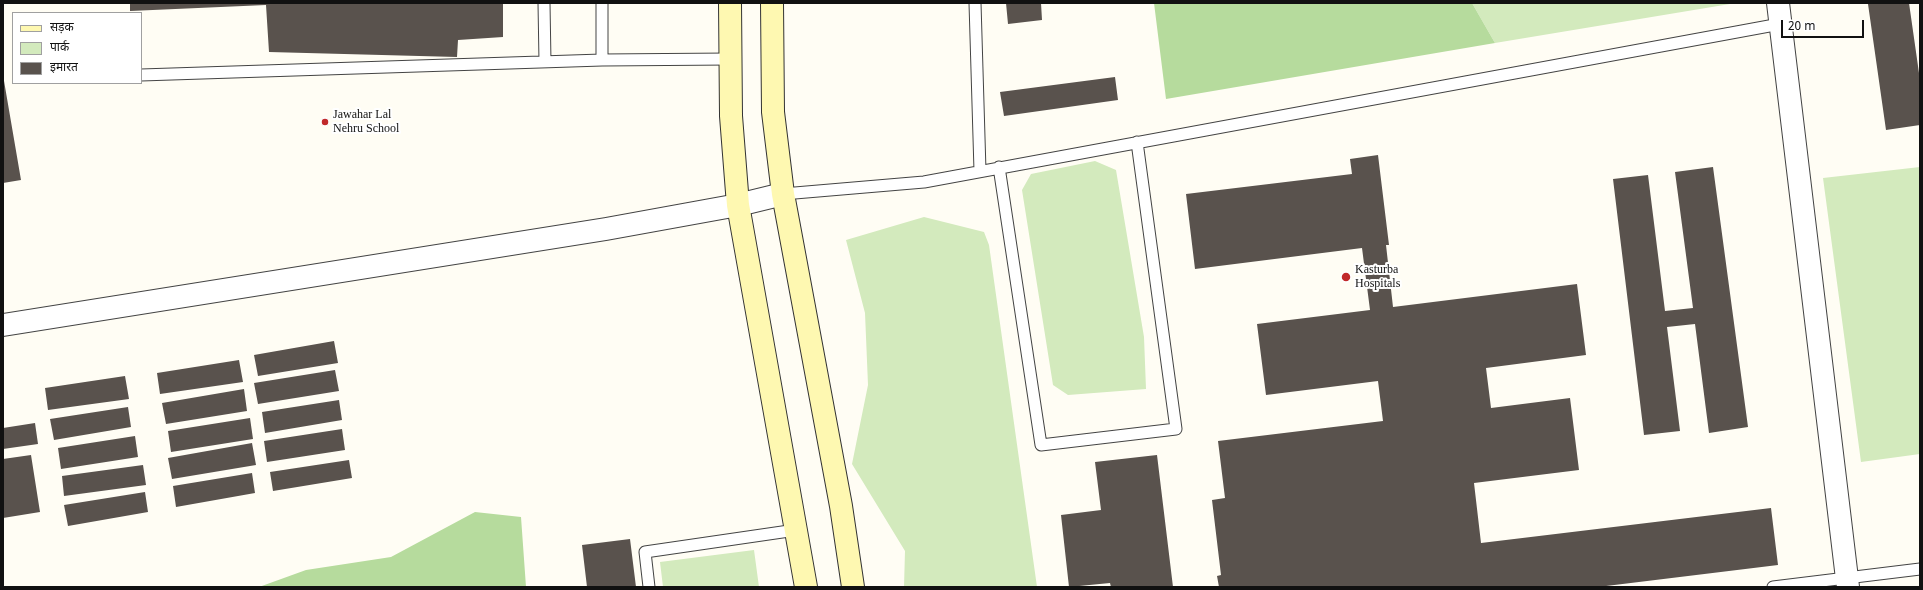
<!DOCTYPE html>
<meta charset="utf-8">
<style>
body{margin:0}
#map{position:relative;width:1923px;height:590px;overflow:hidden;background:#fffdf4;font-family:Georgia,"Noto Sans Devanagari",serif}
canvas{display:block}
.frame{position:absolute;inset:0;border:4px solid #111;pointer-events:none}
.legend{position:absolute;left:12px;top:12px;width:130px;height:72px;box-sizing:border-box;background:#fff;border:1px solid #a0a0a0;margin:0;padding:5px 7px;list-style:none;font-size:12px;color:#111}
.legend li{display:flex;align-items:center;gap:8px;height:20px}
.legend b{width:20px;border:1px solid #a0a0a0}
.scale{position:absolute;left:1781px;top:20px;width:83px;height:18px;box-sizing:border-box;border:2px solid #111;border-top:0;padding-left:5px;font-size:12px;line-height:14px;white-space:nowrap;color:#111;-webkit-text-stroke:3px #fff;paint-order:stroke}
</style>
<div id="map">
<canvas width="1923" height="590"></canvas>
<div class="frame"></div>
<ul class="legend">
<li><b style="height:5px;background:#fef8b1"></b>सड़क</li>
<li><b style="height:11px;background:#d3eabd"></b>पार्क</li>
<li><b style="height:11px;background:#59524d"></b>इमारत</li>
</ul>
<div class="scale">20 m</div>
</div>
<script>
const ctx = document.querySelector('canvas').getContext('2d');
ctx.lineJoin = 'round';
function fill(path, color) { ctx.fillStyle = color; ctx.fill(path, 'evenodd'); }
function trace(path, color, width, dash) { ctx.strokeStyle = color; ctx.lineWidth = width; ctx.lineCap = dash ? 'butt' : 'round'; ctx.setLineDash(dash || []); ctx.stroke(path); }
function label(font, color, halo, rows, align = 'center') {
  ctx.font = font + ' Georgia,serif'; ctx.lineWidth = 4; ctx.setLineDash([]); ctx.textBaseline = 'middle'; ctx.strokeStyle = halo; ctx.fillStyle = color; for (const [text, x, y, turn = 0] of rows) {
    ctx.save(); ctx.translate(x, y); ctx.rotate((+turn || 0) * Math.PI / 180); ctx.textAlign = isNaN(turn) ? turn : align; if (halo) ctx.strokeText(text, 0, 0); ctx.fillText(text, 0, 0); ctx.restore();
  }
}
fill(new Path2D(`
 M1472 3H1736L1495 43Z
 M1095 161 1116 170 1144 337 1146 389 1068 395 1053 385 1022 190 1031 174Z
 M1920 167V454L1861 462 1823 178Z
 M924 217 984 232 989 245 1037 587H904L905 551 852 464 868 385 865 313 846 240Z
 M754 550 759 587H663L660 562Z`), '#d3eabd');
fill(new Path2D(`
 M1154 3H1472L1495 43 1166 99Z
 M475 512 521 517 526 587H259L306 570 391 557Z`), '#b6db9d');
fill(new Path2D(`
 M130 3H503V37L458 40 457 57 269 52 266 5 130 11Z
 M1006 3H1041L1042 20 1008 24Z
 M1876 3H1909L1920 80V125L1886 130 1868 4Z
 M3 75 21 180 3 183Z
 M1115 77 1118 100 1004 116 1000 92Z
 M1378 155 1389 245H1386L1393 307 1577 284 1586 355 1486 368 1491 408 1570 398 1579 470 1474 483 1481 543 1771 508 1778 565 1598 587H1219L1217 576 1221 575 1212 500 1225 498 1218 441 1383 421 1378 381 1266 395 1257 324 1370 310 1362 248 1195 269 1186 194 1352 174 1350 159Z
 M1713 167 1748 427 1709 433 1695 324 1667 327 1680 431 1644 435 1613 179 1648 175 1665 311 1693 308 1675 172Z
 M334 341 338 363 258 376 254 355Z
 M239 360 243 382 160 394 157 373Z
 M335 370 339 391 258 404 254 383Z
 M125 376 129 399 48 410 45 388Z
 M244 389 247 411 166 424 162 403Z
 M339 400 342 420 265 433 262 412Z
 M128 407 131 427 54 440 50 419Z
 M250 418 253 439 171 452 168 431Z
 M35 423 38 444 3 449V428Z
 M342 429 345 450 267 462 264 441Z
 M135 436 138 457 61 469 58 448Z
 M252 443 256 465 172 479 168 458Z
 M31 455 40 512 3 518V459Z
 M1157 455 1173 587H1111L1110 583 1069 587 1061 515 1101 510 1095 462Z
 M349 460 352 478 273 491 270 472Z
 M143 465 146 485 64 496 62 476Z
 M252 473 255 493 176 507 173 486Z
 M145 492 148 512 68 526 64 505Z
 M630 539 636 587H587L582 545Z`), '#59524d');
const lane = new Path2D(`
 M544 3 545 62
 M975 3 980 171
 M602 60V3
 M141 75 602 60 730 59
 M999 167 1041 445 1176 429 1137 142
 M783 194 924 182 1780 24
 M649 587 645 552 796 530
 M1773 587 1920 569`);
const street = new Path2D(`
 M1778 3 1848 587
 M3 325 606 229 738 205 783 194`);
const secondary = new Path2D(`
 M730 3 731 116 738 205 806 587
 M772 3 773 112 783 194 841 506 853 587`);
trace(lane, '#444', 13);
trace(street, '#444', 24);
trace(secondary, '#333', 24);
trace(lane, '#fff', 11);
trace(street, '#fff', 22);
trace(secondary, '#fef8b1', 22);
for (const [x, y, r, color] of [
 [325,122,4,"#c1292a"],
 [1346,277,5,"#c1292a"]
]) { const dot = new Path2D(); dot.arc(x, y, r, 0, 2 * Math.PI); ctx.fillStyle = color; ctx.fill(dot); trace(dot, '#fff', 1.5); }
label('12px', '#111', '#fff', [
 ["Jawahar Lal",333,115],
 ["Nehru School",333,129],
 ["Kasturba",1355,270],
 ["Hospitals",1355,284]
], 'left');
</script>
